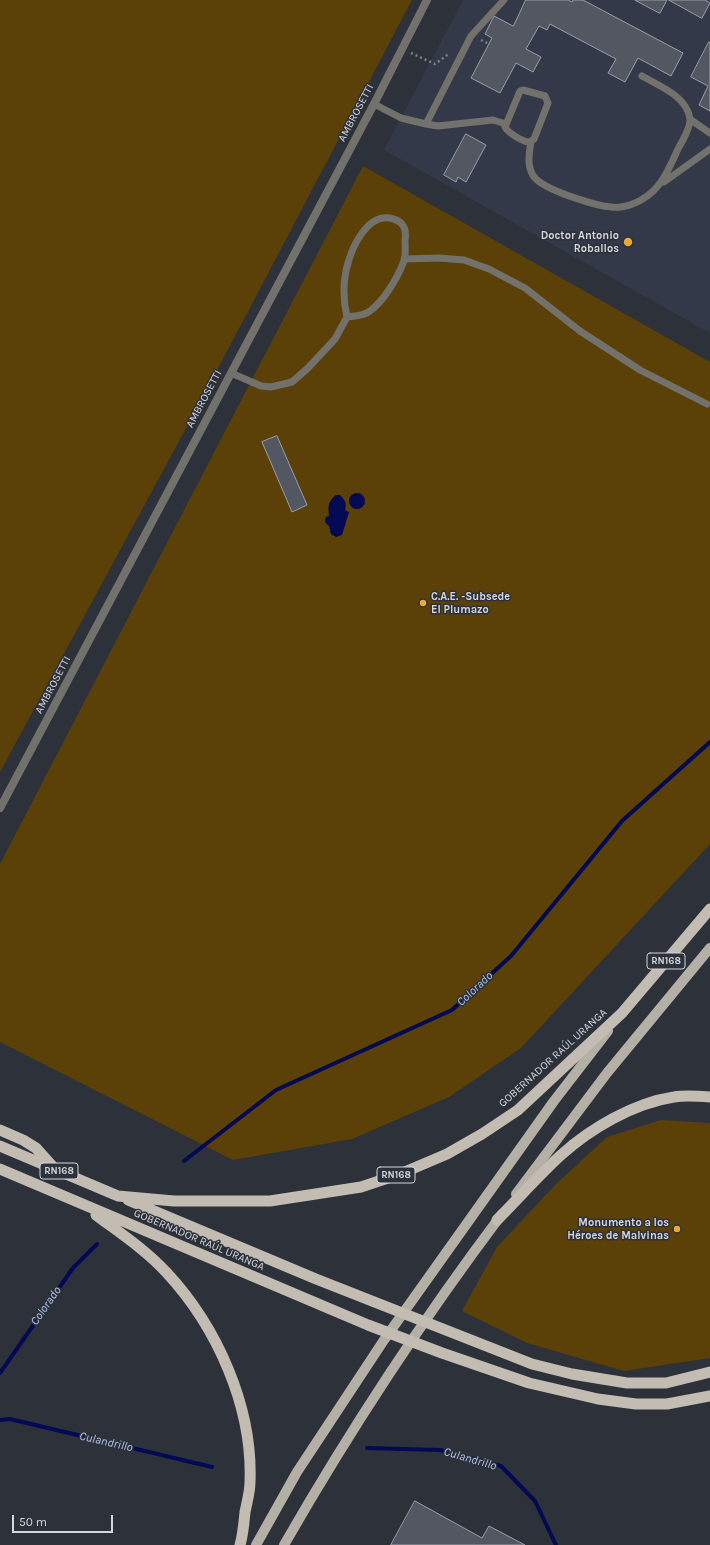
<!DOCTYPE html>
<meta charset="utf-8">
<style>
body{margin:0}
#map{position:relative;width:710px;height:1545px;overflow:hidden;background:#2d313a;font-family:Karla,sans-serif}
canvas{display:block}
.scale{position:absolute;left:12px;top:1515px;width:101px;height:18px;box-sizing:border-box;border:2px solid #d4d7dd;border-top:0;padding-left:5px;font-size:12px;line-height:14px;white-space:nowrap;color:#d4d7dd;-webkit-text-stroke:3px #2d313a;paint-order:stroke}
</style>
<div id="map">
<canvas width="710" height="1545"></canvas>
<div class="scale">50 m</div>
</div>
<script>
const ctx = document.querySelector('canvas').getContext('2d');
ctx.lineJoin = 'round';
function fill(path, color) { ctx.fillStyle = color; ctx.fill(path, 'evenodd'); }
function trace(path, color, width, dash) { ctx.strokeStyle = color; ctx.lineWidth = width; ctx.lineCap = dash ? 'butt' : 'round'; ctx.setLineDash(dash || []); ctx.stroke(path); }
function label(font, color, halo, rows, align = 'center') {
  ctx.font = font + ' Karla,sans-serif'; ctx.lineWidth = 3; ctx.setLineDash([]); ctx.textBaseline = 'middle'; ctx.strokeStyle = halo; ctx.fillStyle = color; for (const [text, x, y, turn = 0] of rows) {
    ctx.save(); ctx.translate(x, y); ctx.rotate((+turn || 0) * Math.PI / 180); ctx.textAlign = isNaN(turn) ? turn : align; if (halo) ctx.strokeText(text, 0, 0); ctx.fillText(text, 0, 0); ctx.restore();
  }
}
fill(new Path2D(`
 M463 0H710V333L384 150Z`), '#333948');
fill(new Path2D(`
 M0 0H412L204 395 0 772Z
 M363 166 710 362V844L521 1048 449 1097 352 1139 233 1160 0 1042V864Z
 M661 1120 710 1123V1358L624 1371 527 1343 462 1311 497 1247 556 1184 607 1137Z`), '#5b4108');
fill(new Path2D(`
 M349 501a8 8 0 1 1 16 0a8 8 0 1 1-16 0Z
 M336 495H340C345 500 347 503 345 510L349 512 342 535 336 537 331 534 329 526 325 522 326 517 329 516C328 506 328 501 336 495Z`), '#030952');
trace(new Path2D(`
 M184 1161 276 1090 452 1010 511 956 622 821 710 742
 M0 1373 73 1268 97 1244
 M0 1420 10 1419 212 1467
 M367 1448 440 1450 501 1466 535 1501 556 1545`), '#030952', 4);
const building = new Path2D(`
 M526 0H568L572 2 573 0H583L683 53 671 76 638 58 625 82 608 73 616 59 550 24 547 30 539 26 526 49 541 57 533 72 516 63 500 93 471 78 492 38 485 34 494 16 513 26Z
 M635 0H667L660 13Z
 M669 0H705L710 3 702 18Z
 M709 42 710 43V111L699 105 708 86 691 77Z
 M466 134 486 145 466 182 458 177 456 182 444 175Z
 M277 436 307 505 292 512 262 442Z
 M415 1501 482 1538 489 1526 525 1545H391Z`);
fill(building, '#535761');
trace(building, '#999ea9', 1);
trace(new Path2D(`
 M481 40 489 44
 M411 53 435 64 450 53`), '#7c7f87', 2.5, [2, 3]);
trace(new Path2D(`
 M523 90 545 96 548 103 534 139C531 141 531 142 528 142 522 141 508 133 505 127L520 91Z
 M374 104 401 118 426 124 438 126 493 120 506 124
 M691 120 710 133
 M426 124 471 36 504 0
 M531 141C529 154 526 169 536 179 548 191 605 210 621 207 627 206 636 203 641 200 662 188 668 170 678 149 682 142 691 126 690 119 687 96 659 86 642 76
 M664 182 710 149
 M404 259 439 258 464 260 489 269 525 288 580 331 640 370 707 404
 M231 373 261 386 271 387 292 382 308 368 335 339 347 317C343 300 343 280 348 263 353 245 368 214 390 218 394 219 398 220 401 223 405 227 406 234 405 240 405 246 406 255 404 261 398 277 384 301 370 311 364 316 355 316 347 317`), '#73716c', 7);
trace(new Path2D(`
 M0 808 374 104 427 0`), '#73716c', 8);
trace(new Path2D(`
 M516 1194 607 1073 710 948
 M256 1545 297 1472 384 1340 554 1101 608 1031
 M284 1545C350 1430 423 1319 502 1214`), '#b5b0a6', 10);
trace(new Path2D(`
 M0 1130 23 1140 36 1148 53 1167
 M0 1146 118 1196 174 1201H270L361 1187 400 1174 447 1154 482 1134 518 1110 622 1013 710 909
 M0 1169 368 1325 442 1353 529 1383 598 1399 636 1404H667L710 1396
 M128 1200 316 1279 532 1364 572 1374 627 1383H666L710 1372
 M96 1215C120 1233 146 1250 167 1273 217 1327 253 1407 250 1482 250 1492 247 1502 245 1512 244 1523 243 1535 240 1545
 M497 1220C518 1199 539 1175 561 1155 591 1128 634 1103 674 1097 685 1095 698 1096 710 1097`), '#c2bcb2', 11);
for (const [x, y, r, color] of [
 [628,242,5,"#e6ad36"],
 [423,603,4,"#e6ad36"],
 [677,1229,4,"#e6ad36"]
]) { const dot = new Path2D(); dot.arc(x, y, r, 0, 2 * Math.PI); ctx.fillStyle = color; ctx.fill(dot); trace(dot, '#2d313a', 1.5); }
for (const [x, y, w] of [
 [666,961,38],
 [59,1171,38],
 [396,1175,38]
]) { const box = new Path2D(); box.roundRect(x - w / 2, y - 8, w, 16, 3); ctx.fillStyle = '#2d313a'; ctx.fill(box); trace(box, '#d4d7dd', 1); }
label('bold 10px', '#d4d7dd', null, [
 ["RN168",666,961],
 ["RN168",59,1171],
 ["RN168",396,1175]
]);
label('11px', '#d4d7dd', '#2d313a', [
 ["AMBROSETTI",356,113,-62],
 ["AMBROSETTI",204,399,-62],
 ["AMBROSETTI",53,685,-62],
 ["GOBERNADOR RAÚL URANGA",553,1058,-42],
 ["GOBERNADOR RAÚL URANGA",199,1240,23]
]);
label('bold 11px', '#d4d7dd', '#2d313a', [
 ["Doctor Antonio",619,236],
 ["Roballos",619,249],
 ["C.A.E. -Subsede",431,597,"left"],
 ["El Plumazo",431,610,"left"],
 ["Monumento a los",669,1223],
 ["Héroes de Malvinas",669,1236]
], 'right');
label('italic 12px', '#b1c3ed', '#2d313a', [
 ["Colorado",475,989,-43],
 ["Colorado",46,1306,-55],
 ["Culandrillo",106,1442,13],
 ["Culandrillo",470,1459,16]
]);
</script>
